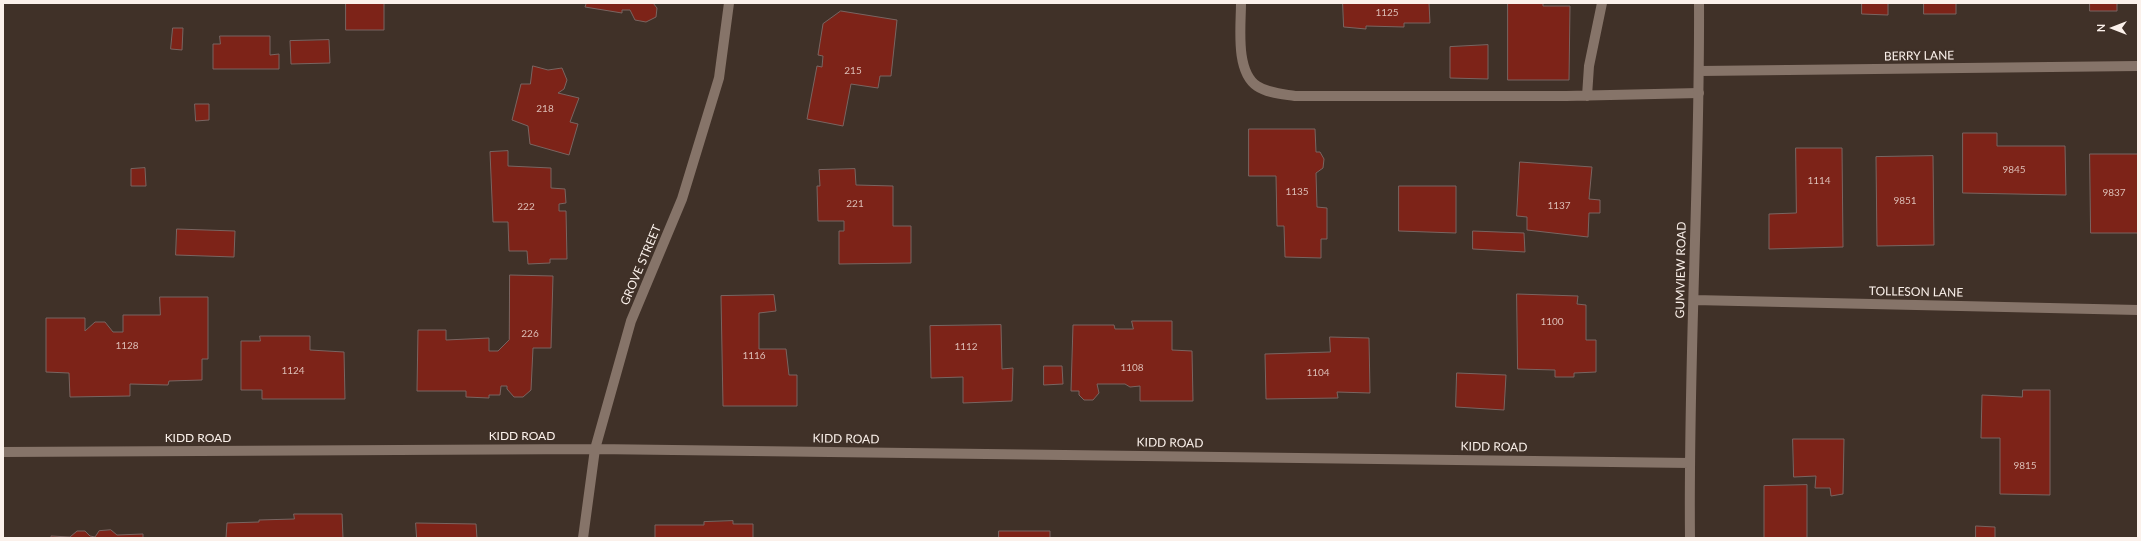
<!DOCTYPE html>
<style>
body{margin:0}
#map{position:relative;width:2141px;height:541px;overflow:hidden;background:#403128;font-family:Lato,sans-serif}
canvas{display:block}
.frame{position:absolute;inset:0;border:4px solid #fbf1eb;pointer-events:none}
.north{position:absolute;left:2093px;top:8px;width:40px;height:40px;-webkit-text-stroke:3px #403128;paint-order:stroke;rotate:270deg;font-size:11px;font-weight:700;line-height:16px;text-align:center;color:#fbf1eb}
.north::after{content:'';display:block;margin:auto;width:14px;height:18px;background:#fbf1eb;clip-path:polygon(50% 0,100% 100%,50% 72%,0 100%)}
</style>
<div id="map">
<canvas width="2141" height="541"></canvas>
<div class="frame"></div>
<div class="north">N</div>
</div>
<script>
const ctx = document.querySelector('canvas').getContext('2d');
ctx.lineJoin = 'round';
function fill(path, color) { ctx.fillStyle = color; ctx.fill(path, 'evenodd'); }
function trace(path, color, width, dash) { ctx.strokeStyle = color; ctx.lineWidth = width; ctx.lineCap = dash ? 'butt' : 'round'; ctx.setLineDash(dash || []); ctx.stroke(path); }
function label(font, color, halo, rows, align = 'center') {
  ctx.font = font + ' Lato,sans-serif'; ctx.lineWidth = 4; ctx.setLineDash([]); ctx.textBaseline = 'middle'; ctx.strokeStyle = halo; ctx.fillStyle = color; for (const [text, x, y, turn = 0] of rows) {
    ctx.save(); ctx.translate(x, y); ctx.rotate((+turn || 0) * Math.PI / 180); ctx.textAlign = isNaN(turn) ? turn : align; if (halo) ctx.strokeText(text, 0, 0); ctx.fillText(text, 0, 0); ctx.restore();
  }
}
const building = new Path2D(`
 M346 3H384V30H346Z
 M581 3H653L657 8 656 17 646 22 635 20 630 10H622V13L585 7 586 4Z
 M1343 3H1429L1430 23H1404V27L1366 26V29L1344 27Z
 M1508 3H1543V6H1570L1569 80H1508Z
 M1862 3H1888V15L1862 14Z
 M1924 3H1956V14H1924Z
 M2090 3H2117V11H2090Z
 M841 11 897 20 891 76H880L878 88 851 84 843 126 807 119 817 66 822 67 823 56 818 55 823 24Z
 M173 28H183L182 50 171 49Z
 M220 36H270V55L279 54V69H213V44H220Z
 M329 40 330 63 291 64 290 41Z
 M1488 45V79L1450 78V47Z
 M533 66 548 70 562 68 567 80 564 89 558 93 579 98 570 122 578 124 569 155 530 144 528 126 512 120 521 84H530Z
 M195 104H209V120L196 121Z
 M1249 129H1315L1316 152H1320L1324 159 1323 168 1316 173 1317 207 1327 208V239H1321V258L1285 257 1284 226H1277L1276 176H1249Z
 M1963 133H1997V146H2065L2066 195 1963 193Z
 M1796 148H1842L1843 247 1769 249V214L1796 213Z
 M508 151V166L551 168V188L565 189 566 203 559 204V211H566L567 259H550V263L528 264 527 251H509L508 222H493L490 152Z
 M2090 154H2138V233H2091Z
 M1933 156 1934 245 1877 246 1876 157Z
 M1520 162 1592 167 1589 199 1600 200V213H1589L1588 237 1527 230V217L1517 216Z
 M145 168 146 186H131V169Z
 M855 169 856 185 893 186V226H911V263L839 264V231H844V221H818L817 186H820L819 170Z
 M1399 186H1456V233L1399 231Z
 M177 229 235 231 234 257 176 255Z
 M1473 231 1524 233 1525 252 1473 249Z
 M510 275 553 276 551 348H533L531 390 523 397H514L507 389V386H501L500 395H489V398L466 397V391H417L418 330H446V340L489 338V351H498L509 340Z
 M1517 294 1578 296 1577 304 1586 305V340H1596V372L1574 373V377H1555V370L1518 369Z
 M774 295 776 311 759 313V349H786L789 375H797V406H723L721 296Z
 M160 297H208V359H202V380L169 381 168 385 130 384V396L70 397 69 373 46 372V318H85V331L95 322H105L113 332H123V315H160Z
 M1132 321H1172V350L1192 351 1193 401H1140V386L1130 387 1125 384H1097L1099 393 1093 400H1084L1079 395V391H1071L1073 325H1114L1115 329H1133Z
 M1001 325 1002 369 1013 368 1012 401 963 403V377L931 378 930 326Z
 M260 336H310V350L344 352 345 399H262V390H241V341H260Z
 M1330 337 1369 338 1370 393 1337 392 1338 398 1266 399 1265 354 1330 352Z
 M1044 366H1062L1063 384 1044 385Z
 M1457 373 1506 375 1504 410 1456 407Z
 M2023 390H2050V495L2000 494V438H1981L1982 395 2022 397Z
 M1793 439H1844L1843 494 1831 496 1830 488H1815L1816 476 1794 477Z
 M1807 485V538H1764V486Z
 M294 514H342L343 538H226L227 523 259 522V520L294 519Z
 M733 521V524H753V538H655V525H704V522Z
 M416 523 476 524 477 538H417Z
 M1976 526 1995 527V538H1976Z
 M111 530 117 535 143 534V538H51V536L70 537 77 531H85L90 536 95 537 99 531Z
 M999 531H1050V538H999Z`);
fill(building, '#7d2318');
trace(building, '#796561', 1);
trace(new Path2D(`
 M1241 3C1241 26 1235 71 1257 86 1267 93 1283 94 1295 96H1566L1699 93
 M1587 96 1589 66 1602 3`), '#867469', 10);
trace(new Path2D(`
 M1700 71 2138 66
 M1694 300 2138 310
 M3 452 595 449 1690 463
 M583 538 595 449 631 321 682 199 719 78 729 3
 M1690 538C1688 360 1700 181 1699 3`), '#867469', 10);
label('10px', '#dcbeb6', null, [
 ["1125",1387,13],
 ["215",853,71],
 ["218",545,109],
 ["9845",2014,170],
 ["1114",1819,181],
 ["1135",1297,192],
 ["9837",2114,193],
 ["9851",1905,201],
 ["221",855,204],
 ["1137",1559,206],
 ["222",526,207],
 ["1100",1552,322],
 ["226",530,334],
 ["1128",127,346],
 ["1112",966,347],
 ["1116",754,356],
 ["1108",1132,368],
 ["1124",293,371],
 ["1104",1318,373],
 ["9815",2025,466]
]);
label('12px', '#fbf1eb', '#403128', [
 ["BERRY LANE",1919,56,-1],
 ["GROVE STREET",641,265,-67],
 ["GUMVIEW ROAD",1681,270,-89],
 ["TOLLESON LANE",1916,292,1],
 ["KIDD ROAD",522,436],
 ["KIDD ROAD",198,438],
 ["KIDD ROAD",846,439,1],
 ["KIDD ROAD",1170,443,1],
 ["KIDD ROAD",1494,447,1]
]);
</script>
